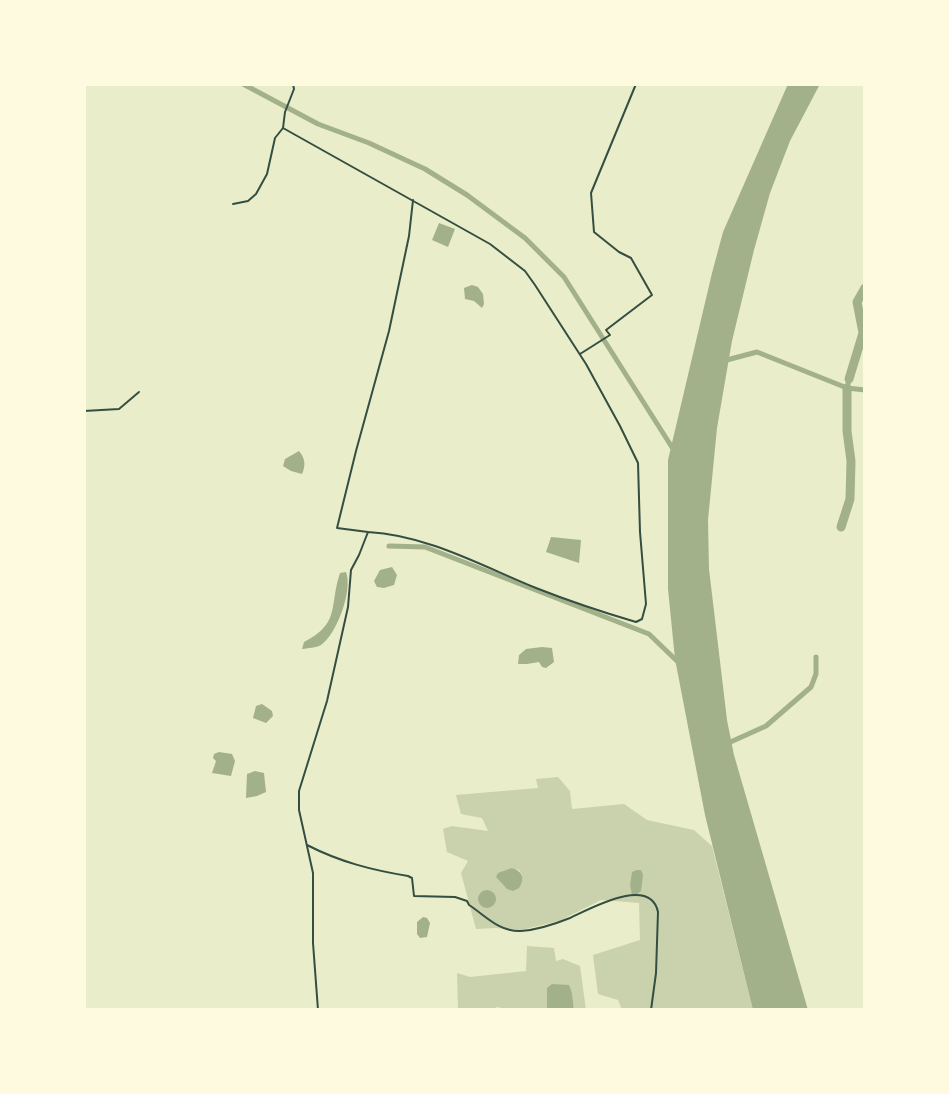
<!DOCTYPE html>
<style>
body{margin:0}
#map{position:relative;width:949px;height:1094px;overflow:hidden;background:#e9edc9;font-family:Roboto,sans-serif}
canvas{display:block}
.frame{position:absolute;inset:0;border:86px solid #fefae0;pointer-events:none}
</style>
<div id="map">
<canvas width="949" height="1094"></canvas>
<div class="frame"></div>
</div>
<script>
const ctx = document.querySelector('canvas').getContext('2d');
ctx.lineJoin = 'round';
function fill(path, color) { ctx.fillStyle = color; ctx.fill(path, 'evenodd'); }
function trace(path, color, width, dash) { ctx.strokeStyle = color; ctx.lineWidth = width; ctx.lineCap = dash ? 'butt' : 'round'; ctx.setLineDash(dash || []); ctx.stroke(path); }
fill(new Path2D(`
 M558 777 570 791 572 809 624 804 647 820 694 830 712 846 753 1010H622L618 1000 598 994 593 955 640 940 639 903 601 900 559 921 521 930 496 928 476 929 461 873 468 861 447 852 443 829 452 826 488 831 482 818 461 814 456 795 538 788 536 779ZM512 868 519 870 522 875 513 891 501 883Z
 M527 946 554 948 556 961 563 959 580 966 586 1010H574L572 993 547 988V1010H503L502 1008 496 1007 495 1010H458L457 973 470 977 526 971Z`), '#cad2ad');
fill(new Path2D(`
 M788 84H820L790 141 770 193 754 250 732 341 717 428 708 520 709 569 727 720 734 755 808 1010H753L705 815 675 659 668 589V460L712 273 723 232Z
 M439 223 455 229 448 247 432 240Z
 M472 285 478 287 483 294 484 304 482 308 474 301 465 299 464 288Z
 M299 451C305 458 306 465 302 474L291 471 283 466 285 459Z
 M551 537 581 540 579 563 546 552Z
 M392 567 397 575 394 585 384 588 377 587 374 581 380 570Z
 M346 572C353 590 337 634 321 645 316 648 308 648 302 649L304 642C341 623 329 606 340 573Z
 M542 647 552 648 554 662 546 668 542 667 539 662 527 664H518L519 655 526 649Z
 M262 704 272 711 273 716 266 723 253 718 256 706Z
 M219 752 232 754 235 761 231 776 212 773 216 761 213 758 214 754Z
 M255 771 264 773 266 792 257 796 246 798 247 774Z
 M512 868C523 871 525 879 519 888L513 891 507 889 496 877 498 873Z
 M637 870H641L643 875 641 891 636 895H632L630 885 632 872Z
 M478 899a9 9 0 1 1 18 0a9 9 0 1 1-18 0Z
 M423 917 427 918 430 923 427 937 420 938 417 934V922Z
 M552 984 569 985 572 993 574 1010H547V988Z`), '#a3b18a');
trace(new Path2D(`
 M243 84 318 124 369 143 425 169 467 195 525 238 564 277 675 452
 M723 361 757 352 847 388 849 379
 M847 388 865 390
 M389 546 425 547 649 634 679 663
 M726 744 766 726 811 687 816 674V657`), '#a3b18a', 5);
trace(new Path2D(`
 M849 379 863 333 857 302 865 288
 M841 527 850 499 851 461 847 431V388`), '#a3b18a', 9);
trace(new Path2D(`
 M283 128 490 244 525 271 535 285 586 364 620 426 638 463 640 532 646 604 642 619 636 622C602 612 569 601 536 588 482 566 427 535 368 532
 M233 204 248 201 256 194 267 174 275 138 283 128 285 112 294 89 293 84
 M580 354 610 335 606 330 652 295 631 258 619 252 594 232 591 193 636 84
 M84 411 119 409 139 392
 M307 845C340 862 372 870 408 876L412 878 414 896 455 897 467 901 469 905C486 916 499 932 521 931 537 930 555 924 570 918 590 909 650 875 658 912L656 973 651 1010
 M318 1010 313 943V873L299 810V791L327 701 348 607 351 570 359 555 368 532 337 528 356 451 389 331 409 236 413 200`), '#344e41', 2);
</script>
